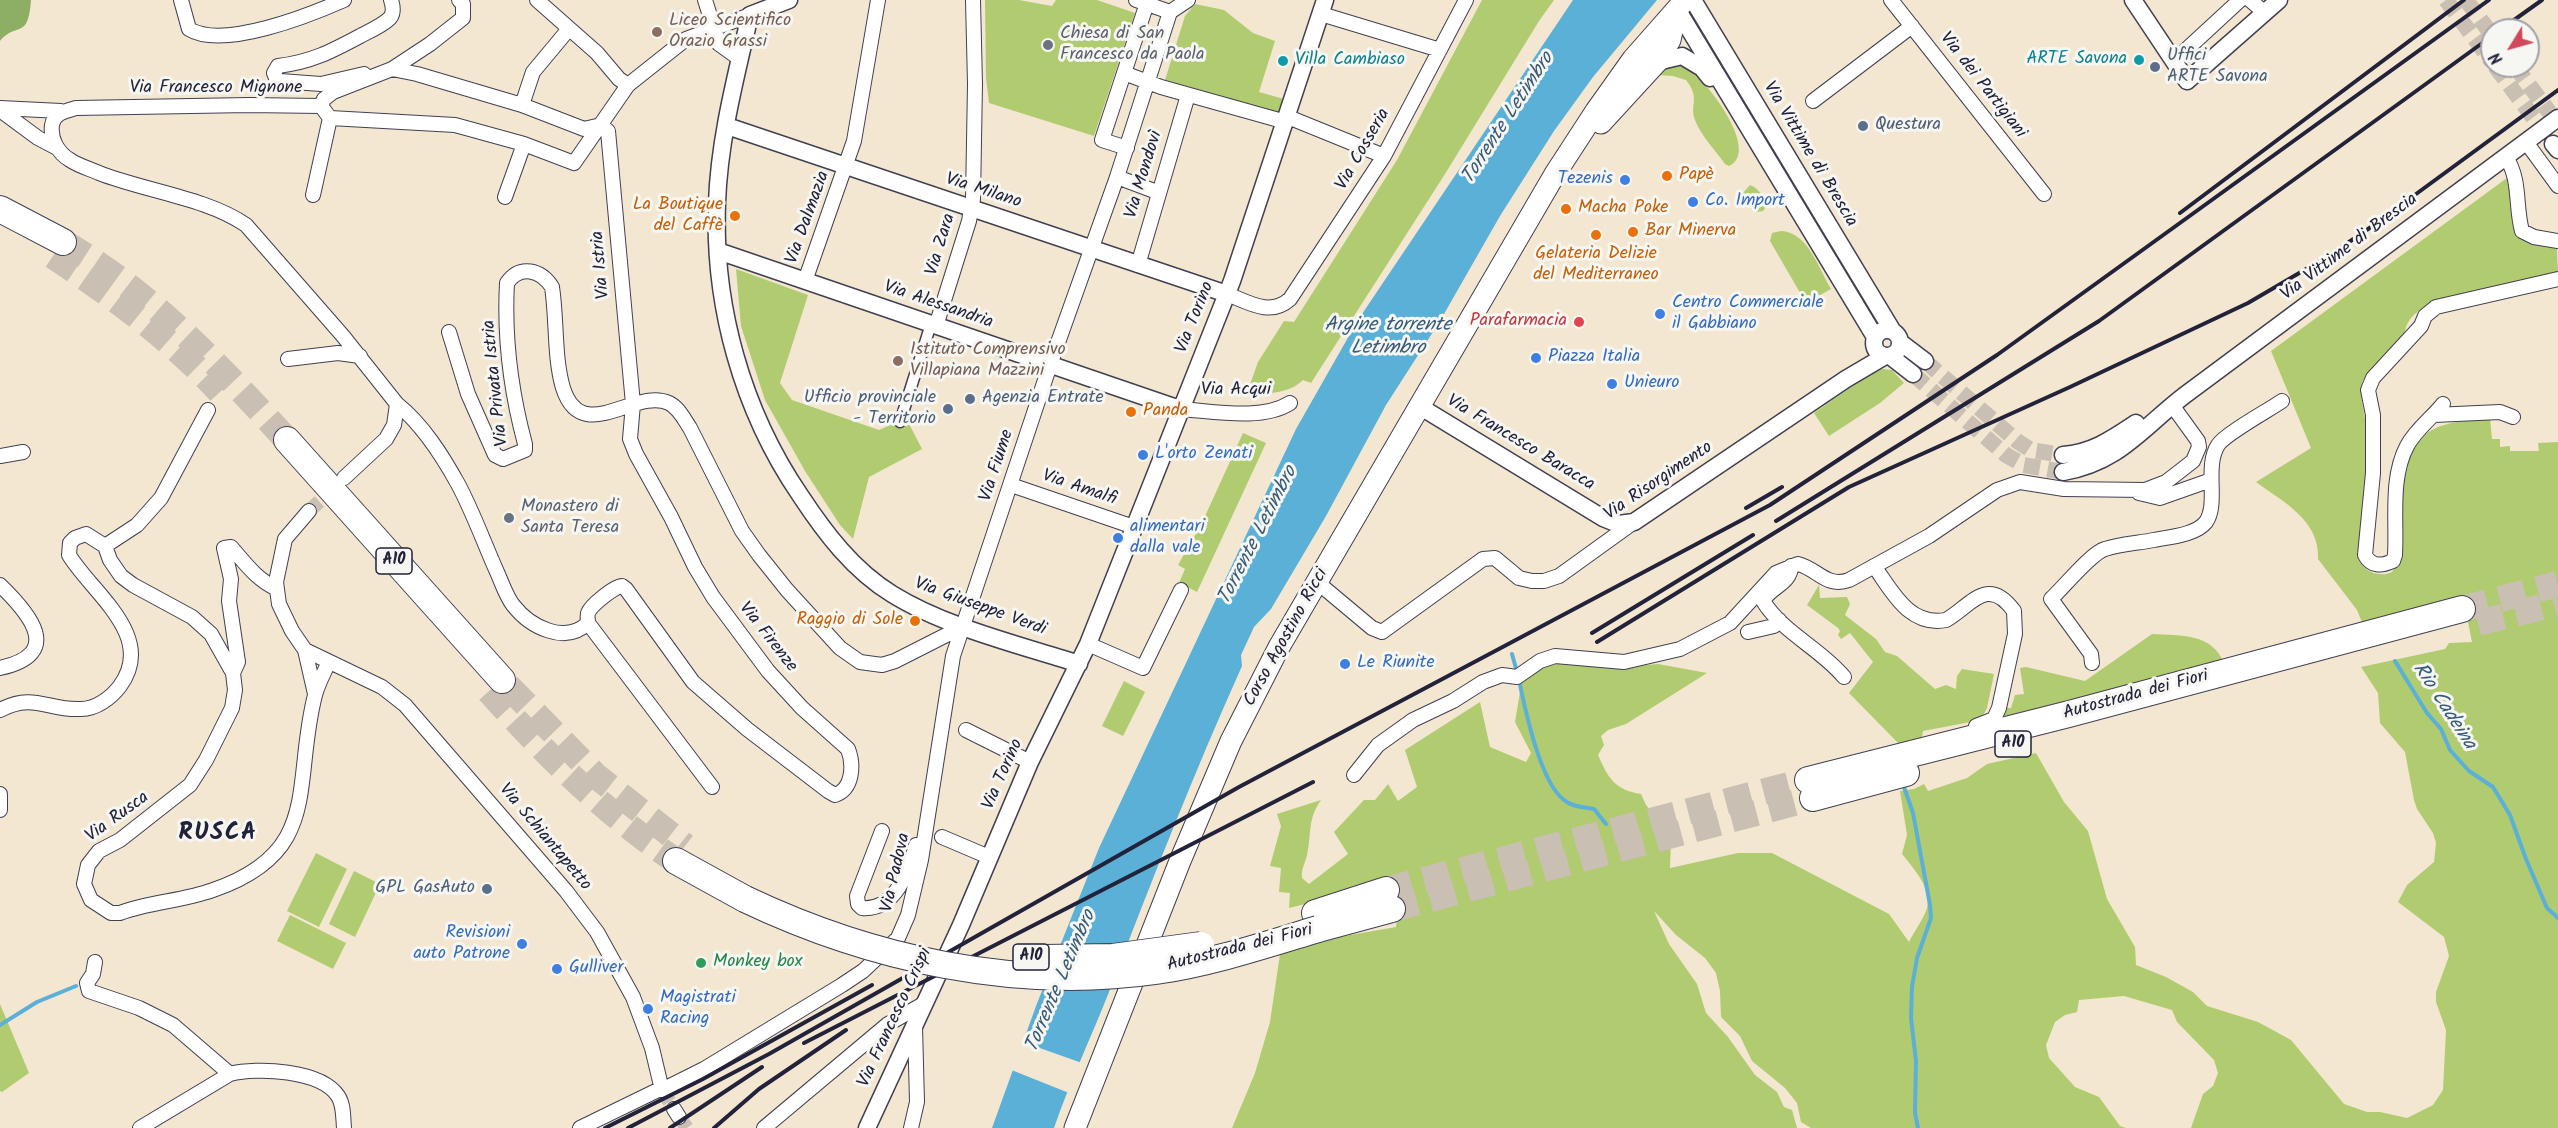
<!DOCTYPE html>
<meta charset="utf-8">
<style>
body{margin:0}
#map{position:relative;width:2558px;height:1128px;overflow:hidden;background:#f3e7d1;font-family:Kalam,sans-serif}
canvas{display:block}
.north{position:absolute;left:2480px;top:18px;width:60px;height:60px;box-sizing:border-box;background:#f6f6f2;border:2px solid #a1a1a9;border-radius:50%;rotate:233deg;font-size:16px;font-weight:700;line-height:24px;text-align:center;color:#22223b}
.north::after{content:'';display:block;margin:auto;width:21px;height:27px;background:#d1495b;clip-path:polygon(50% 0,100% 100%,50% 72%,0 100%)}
</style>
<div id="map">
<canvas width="2558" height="1128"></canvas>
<div class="north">N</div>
</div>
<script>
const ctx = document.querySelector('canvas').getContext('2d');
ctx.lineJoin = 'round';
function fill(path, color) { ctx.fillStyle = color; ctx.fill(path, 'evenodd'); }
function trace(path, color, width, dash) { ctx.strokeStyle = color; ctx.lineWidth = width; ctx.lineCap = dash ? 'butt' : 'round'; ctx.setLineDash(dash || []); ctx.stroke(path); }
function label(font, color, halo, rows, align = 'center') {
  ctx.font = font + ' Kalam,sans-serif'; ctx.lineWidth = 6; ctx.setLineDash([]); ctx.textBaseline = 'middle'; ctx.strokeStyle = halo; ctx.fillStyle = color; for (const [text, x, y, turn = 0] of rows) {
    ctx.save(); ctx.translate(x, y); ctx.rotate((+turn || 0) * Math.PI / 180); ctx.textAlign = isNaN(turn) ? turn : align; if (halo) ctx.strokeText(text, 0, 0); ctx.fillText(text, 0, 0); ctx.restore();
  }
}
fill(new Path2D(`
 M985 0H1019L1052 6 1056 0H1097L1135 13 1094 136 989 103 986 78Z
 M1482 0H1554L1539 21 1445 174 1311 383 1303 380C1288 395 1267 392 1246 396L1258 362 1284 321 1294 322 1397 160Z
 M1195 4 1224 10 1253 33 1275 41 1259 92 1284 99 1280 113 1165 80 1185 16Z
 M1680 63C1701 71 1763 151 1729 166L1725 164C1716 151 1701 136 1695 120 1689 104 1701 99 1686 80L1673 76 1657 75 1663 69Z
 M2511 175 2526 240 2557 249 2558 272 2550 277 2428 304C2417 312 2406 319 2405 333L2363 380C2359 396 2364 409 2366 425 2368 450 2368 488 2366 513 2365 526 2355 545 2359 558 2362 572 2381 578 2392 572 2403 558 2403 546 2403 529 2403 515 2400 500 2401 487 2407 428 2439 422 2490 418L2492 439H2500V447L2510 446V451H2539L2538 443 2558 442V1128H2191L2203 1094 2213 1086 2218 1073 2214 1060 2177 1022 2172 1010 2124 996 2079 1000 2077 1012 2065 1015 2055 1022 2046 1045 2049 1058 2075 1087 2099 1097 2120 1126 2126 1128H1811L1801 1122 1797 1103 1785 1088 1752 1061 1740 1036 1721 1017 1720 991 1716 973 1705 958 1676 935 1654 911 1669 944 1697 984 1706 1013 1728 1037 1755 1075 1777 1092 1784 1107 1792 1110 1797 1128H1232L1255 1073 1270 1022 1281 947 1396 927 1397 917 1338 896 1289 908 1290 893 1279 892 1281 868 1270 866 1281 826 1277 814 1321 800C1307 820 1312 833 1307 855 1305 864 1301 869 1302 878L1309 884 1348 854 1334 832 1364 800H1375L1388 784 1398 801 1417 787 1405 750 1480 702 1490 747 1526 762 1531 753 1515 722 1522 680 1554 661 1590 662 1612 668 1658 664 1707 673 1626 724 1608 730 1601 736 1604 745 1598 755C1608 778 1615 790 1641 794L1646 805 1654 815 1668 827 1671 838 1670 868 1738 853H1772L1889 914 1909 942C1913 933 1925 917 1927 908 1932 888 1914 869 1902 854L1907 835 1900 791 1914 789 1924 784 1928 791 1967 778 1987 764 2036 753 2064 802 2088 831 2107 899 2135 947 2136 965 2166 977 2193 992 2207 1006 2258 1022 2291 1040 2344 1104 2367 1112H2380L2407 1118 2433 1105 2443 1090 2446 1030 2436 1002V992L2449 956 2444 937 2398 902 2407 885 2434 862 2436 843 2433 833 2417 809 2414 800 2405 752 2380 723 2378 693 2361 667 2445 649 2449 643 2472 642 2464 602 2364 627 2357 610 2318 559C2320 520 2283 502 2256 482L2311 448 2271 351Z
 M1750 185C1759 188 1765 198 1766 207L1763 211 1757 212 1746 199 1743 193Z
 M1781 231C1808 232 1819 269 1831 289L1806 303 1770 241 1772 233Z
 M736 269 808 295 780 383 792 400 879 430 906 418 922 449 869 477 853 539 840 525 805 471 765 400 741 326Z
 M1883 369 1892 370 1904 383 1880 403 1829 436 1814 413 1873 372Z
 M1243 433 1266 443 1197 592 1179 583 1185 569 1178 565 1201 525Z
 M1819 585 1820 598 1847 597 1850 604 1845 615 1876 639 1885 652 1897 656 1935 689 1946 685 1956 689 1957 676 1962 669 1994 674 1987 708 1981 720 1923 731 1921 743 1900 745 1849 693 1873 662 1850 633 1841 639 1838 635 1840 631 1838 628 1807 605Z
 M2152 634C2181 636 2212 632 2225 665L2001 723 2006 708H2011L2015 695 2024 694 2020 668 2026 667 2085 681Z
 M1124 681 1145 692 1123 736 1102 726Z
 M316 853 347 869 319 927 287 911Z
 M354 871 380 884 355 937 329 924Z
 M290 915 346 943 333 969 277 941Z
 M0 1004 29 1073 2 1092 0 1091Z`), '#b1cb71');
fill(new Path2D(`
 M0 0H31C28 41 17 21 0 41Z`), '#8caf63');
fill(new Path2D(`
 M1573 0H1657L1593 77 1554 131 1500 216 1440 321 1386 405 1326 516 1271 609 1254 627 1241 655 1242 666C1194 773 1151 882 1109 992 1091 1038 1070 1081 1054 1128H992L1036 1006 1099 848 1296 429 1358 320Z`), '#5ab0d7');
fill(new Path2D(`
 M1020 1041 1082 1063 1069 1093 1009 1069Z`), '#f3e7d1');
trace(new Path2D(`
 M1512 654 1517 672
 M2395 661 2427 713 2441 729 2450 750 2469 771 2493 787 2510 815 2526 859 2547 908 2558 918
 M1519 680C1525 709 1540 782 1564 800 1572 807 1584 807 1594 809L1606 824
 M1904 787 1913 813 1930 905 1931 918 1917 958 1912 987 1911 1018 1916 1061 1915 1113 1918 1128
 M0 1025 37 1002 76 986`), '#5ab0d7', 4);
trace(new Path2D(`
 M309 511 334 488
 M662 1090 674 1109
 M679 1117 687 1128`), '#c9c0b3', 14, [14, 7]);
trace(new Path2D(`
 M2446 0 2492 62
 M2466 0 2492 35
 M2495 66 2550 140
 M2515 66 2558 124
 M1925 361 2017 441 2031 450 2063 455
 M1913 374 2006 455 2024 465 2063 472`), '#c9c0b3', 16, [16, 8]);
trace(new Path2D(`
 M63 242C155 296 216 363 287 440
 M53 256C113 296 171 339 220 392
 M2462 609 2558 584
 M2478 623 2558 603
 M508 686 596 776 685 846
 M489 691C546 755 605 813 676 861
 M1386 890 1808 780
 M1392 909 1813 798`), '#c9c0b3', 26, [26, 13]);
const pedestrian = new Path2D(`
 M900 422 931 324`);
const minor = new Path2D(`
 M181 0 189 29C223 50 310 15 344 0
 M537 0 597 53 619 79 628 85
 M705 0 719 44 740 59
 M1136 0 1170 12
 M1891 0 2044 194
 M2250 0 2265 13
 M1170 12 1188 0
 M1321 14 1440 50
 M2174 61 2240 0
 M392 69 430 44 463 18V4L459 0
 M1124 73 1161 87 1286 122
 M364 74 321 84 280 81 276 78 274 73 278 66C312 62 332 51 362 35 370 31 383 25 390 18 394 13 393 6 391 0
 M1813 101 1912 26
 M522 105 533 72 568 30
 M321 106 330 118 455 125 524 144 574 163 628 85 686 39 750 15
 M0 108 61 111
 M0 110 38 138 57 148
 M1288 117 1384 156
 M601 125 608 131 633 404 630 439 636 454 671 517 695 567 713 597 768 671 802 708 848 749C854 765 853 789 835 795L828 791 747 729 693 682 626 589 622 586C615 586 591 605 588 613 587 615 588 620 588 623L712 787
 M2526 142 2558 186
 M1127 148 1102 140 1147 3
 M2506 157C2521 180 2515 206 2522 231L2534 237 2558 241
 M1117 177 1157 192
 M313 195 330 118
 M505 197 524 144
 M1138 265 1188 95
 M805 281 854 141 878 0
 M1227 294C1248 302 1270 317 1290 299L1384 156 1466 0
 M936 326 969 221 973 199 975 84 973 0
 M449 332 468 394 495 455 503 459 525 450V444C511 392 504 338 507 283 520 264 541 270 552 287 557 319 554 358 563 388 582 447 635 387 669 403 679 408 684 419 690 428L742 531 759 555 787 590 840 648 860 662 882 665 895 661 964 626
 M288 359 338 353 360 356
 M397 404C423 425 442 455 458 484 473 512 484 543 497 572 502 583 506 596 513 605 530 627 565 645 588 623
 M2443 404C2432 418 2416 429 2407 446 2390 478 2397 520 2395 555L2393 561C2382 566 2371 567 2365 555L2373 473V415L2368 390 2373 378 2421 326 2425 316 2436 307 2558 279
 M1180 409C1213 411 1262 421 1290 403
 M2434 415 2500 412 2513 417
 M0 456 23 452
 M344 478 386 439 394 425 397 404 343 336 246 225C207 198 145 191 99 173 90 169 79 166 70 160 58 153 50 139 52 125 54 113 65 111 76 108L249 105 321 106 324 99 333 92 392 69 417 74 522 105 584 129 601 125
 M1011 485 1134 527
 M2139 493 2160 498 2211 480
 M309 511 285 539 276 582 279 604 292 631 305 650 382 687 405 705 566 891 597 932 633 997 652 1048 662 1090
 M105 546 137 525 161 498 208 410
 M1791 566C1791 584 1770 587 1763 601 1783 633 1821 649 1844 677
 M1874 566C1892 591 1909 627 1946 620 1970 607 1987 574 2014 611L2015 634 1999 708 1994 719 1976 726
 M1317 582 1372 628 1382 632 1483 559 1495 558 1519 578 1532 581H1544L1559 576 1634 522
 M0 585C30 614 64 654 0 668
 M1748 632 1774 626 1779 620
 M1088 644 1143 668 1181 590
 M305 650 315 694
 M2092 663 2091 654 2051 599C2064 587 2091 553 2105 549 2120 544 2138 543 2154 540 2169 537 2196 535 2206 522 2219 503 2204 467 2218 445 2225 434 2269 410 2282 401
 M233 673 238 662 229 601 231 579 224 548 231 547C246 564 256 579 277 589
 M0 710C34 692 48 711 81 709 96 709 111 698 120 686 157 636 91 592 69 555L70 543 75 538 86 534 105 546 110 560 121 576 133 585 192 617 211 634 233 673 235 690 232 708 206 760 190 785 120 840 99 851 88 865 84 884 91 900 111 913H120C149 902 183 901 213 890 323 852 292 785 315 695 318 684 324 672 329 662
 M966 730 1030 762
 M1354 775 1378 745 1413 720 1453 701 1483 682 1502 675 1517 677 1540 661 1555 656 1624 662 1680 649 1730 623 1776 573 1798 564C1818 569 1826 588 1849 580L1929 536 1997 490 2020 482 2064 489 2145 490 2166 482 2193 461 2199 447 2198 441 2172 405
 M0 794V810
 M882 831 857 896 858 904 862 908C895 911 909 871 916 845
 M942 837 989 857
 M95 962 93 974 87 983 89 991 139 1008 173 1025 230 1074
 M674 1109 679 1117
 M140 1128 230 1074C257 1067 321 1070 338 1096 344 1105 343 1118 344 1128
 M580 1128 658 1090H662L704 1069 842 985 863 971 898 938 908 915 921 860 953 656 1050 365 1117 177 1170 12
 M764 1128 888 1024 925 1003
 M911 1128 917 1102 915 1026`);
const tertiary = new Path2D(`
 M789 0 750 15C736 76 719 140 717 203 713 305 742 410 800 495 825 533 853 570 892 594 945 627 1020 645 1079 664
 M1693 0 1892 330
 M2133 0 2187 81 2279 0
 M1677 9 1875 337
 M1657 62 1682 56 1702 68 1710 78
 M727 126 1227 294
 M2553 144 2558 150
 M718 251 1180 409
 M1874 343a13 13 0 1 1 26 0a13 13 0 1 1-26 0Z
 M1900 342 1925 361
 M1890 356 1913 374
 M1419 406 1603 518 1618 524 1634 522 1846 379 1885 356
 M2063 455C2092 453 2112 439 2136 423
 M2063 472C2120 462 2142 428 2185 395L2558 118
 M867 1128 961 925 1030 762 1088 644 1232 281 1325 0`);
const primary = new Path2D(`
 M1601 123 1657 62 1670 40 1676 13
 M1075 1128 1180 861 1231 741 1279 647 1555 174 1596 111 1633 59 1685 0`);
const motorway = new Path2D(`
 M0 209 63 242
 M287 440 502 680
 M1808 780 2069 714 2462 609
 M1813 798 1906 773
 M676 861 745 899
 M1315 913 1386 890
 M1318 929 1392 909`);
trace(pedestrian, '#414052', 13);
trace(minor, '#414052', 16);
trace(tertiary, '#414052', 19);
trace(primary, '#414052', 23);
trace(motorway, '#414052', 28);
trace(pedestrian, '#fff', 10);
trace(minor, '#fff', 14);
trace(tertiary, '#fff', 16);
trace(primary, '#fff', 21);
trace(motorway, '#fff', 26);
trace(new Path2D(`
 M2500 30 2542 0
 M2180 213 2464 0
 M1746 508 1782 487
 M1776 521 2099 321 2492 36
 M1592 633 1753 535
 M1597 642 1849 487 2070 387 2248 303 2330 255 2371 227 2558 90
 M804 1043 1313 782
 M605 1128 703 1079 872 985
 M628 1128 769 1054 1239 787 1770 505 1997 355 2489 0
 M670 1128 762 1067
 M714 1128 759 1089 846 1030`), '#22223b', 4);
const motorwayBridge = new Path2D(`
 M745 899C871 959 1016 991 1156 971 1211 963 1265 945 1318 929
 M1043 958 1113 957 1201 945`);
trace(motorwayBridge, '#414052', 28, []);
trace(motorwayBridge, '#fff', 26);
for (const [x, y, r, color] of [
 [657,32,6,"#8d6e63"],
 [1048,45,6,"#6b7280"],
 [2139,60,6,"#0f9aa8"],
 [1283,61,6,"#0f9aa8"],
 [2155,67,6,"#5c6f8a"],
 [1863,126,6,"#5c6f8a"],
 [1667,176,6,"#e8710a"],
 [1625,180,6,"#3f7fe0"],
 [1693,202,6,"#3f7fe0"],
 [1566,209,6,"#e8710a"],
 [735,216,6,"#e8710a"],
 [1633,232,6,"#e8710a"],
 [1596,235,6,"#e8710a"],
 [1660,314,6,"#3f7fe0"],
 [1579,322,6,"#e0444e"],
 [1536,358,6,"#3f7fe0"],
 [898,361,6,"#8d6e63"],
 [1612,384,6,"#3f7fe0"],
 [970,399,6,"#5c6f8a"],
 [948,409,6,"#5c6f8a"],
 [1131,412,6,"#e8710a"],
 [1143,455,6,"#3f7fe0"],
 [509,518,6,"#6b7280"],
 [1118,538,6,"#3f7fe0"],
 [915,621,6,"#e8710a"],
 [1345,664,6,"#3f7fe0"],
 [487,889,6,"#5c6f8a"],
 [522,944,6,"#3f7fe0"],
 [701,963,6,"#2e9e5b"],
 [557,969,6,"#3f7fe0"],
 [648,1009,6,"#3f7fe0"]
]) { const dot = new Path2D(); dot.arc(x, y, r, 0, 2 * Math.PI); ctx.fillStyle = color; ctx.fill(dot); trace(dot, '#f6f6f2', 2); }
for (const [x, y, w] of [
 [394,561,36],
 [2013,744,36],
 [1031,957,36]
]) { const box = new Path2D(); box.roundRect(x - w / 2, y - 13, w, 26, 4.5); ctx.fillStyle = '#f6f6f2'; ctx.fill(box); trace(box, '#22223b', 1.5); }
label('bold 16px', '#22223b', null, [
 ["A10",394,561],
 ["A10",2013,744],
 ["A10",1031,957]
]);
label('18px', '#785e54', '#f6f6f2', [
 ["Liceo Scientifico",669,22],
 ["Orazio Grassi",669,43],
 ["Istituto Comprensivo",910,351],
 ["Villapiana Mazzini",910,372]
], 'left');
label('18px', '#5b616d', '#f6f6f2', [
 ["Chiesa di San",1060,35],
 ["Francesco da Paola",1060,56],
 ["Monastero di",521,508],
 ["Santa Teresa",521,529]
], 'left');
label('18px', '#4e5e75', '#f6f6f2', [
 ["Uffici",2167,57],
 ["ARTE Savona",2167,78],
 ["Questura",1875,126],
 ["Ufficio provinciale",936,399,"right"],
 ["- Territorio",936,420,"right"],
 ["Agenzia Entrate",982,399],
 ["GPL GasAuto",475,889,"right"]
], 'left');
label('18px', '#0d838f', '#f6f6f2', [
 ["ARTE Savona",2127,60],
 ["Villa Cambiaso",1295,61,"left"]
], 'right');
label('18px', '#22223b', '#f6f6f2', [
 ["Via dei Partigiani",1982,86,52],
 ["Via Francesco Mignone",216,89],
 ["Via Cosseria",1364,150,-60],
 ["Via Vittime di Brescia",1809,155,59],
 ["Via Mondovì",1145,175,-73],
 ["Via Milano",983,192,18],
 ["Via Dalmazia",809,218,-70],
 ["Via Zara",942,245,-73],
 ["Via Vittime di Brescia",2350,248,-37],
 ["Via Istria",602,265,-95],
 ["Via Alessandria",938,306,19],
 ["Via Torino",1196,318,-68],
 ["Via Privata Istria",497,383,-96],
 ["Via Acqui",1236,391],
 ["Via Francesco Baracca",1520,444,31],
 ["Via Fiume",998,466,-72],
 ["Via Risorgimento",1659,482,-34],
 ["Via Amalfi",1079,489,19],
 ["Via Giuseppe Verdi",980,608,20],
 ["Via Firenze",767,638,52],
 ["Corso Agostino Ricci",1287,638,-61],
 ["Autostrada dei Fiori",2136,696,-15],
 ["Via Torino",1004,775,-66],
 ["Via Rusca",118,818,-36],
 ["Via Schiantapetto",544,838,50],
 ["Via Padova",897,873,-77],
 ["Autostrada dei Fiori",1240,949,-14],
 ["Via Francesco Crispi",896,1018,-65]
]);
label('18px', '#c56008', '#f6f6f2', [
 ["Papè",1679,176],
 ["La Boutique",723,206,"right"],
 ["del Caffè",723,227,"right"],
 ["Macha Poke",1578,209],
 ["Bar Minerva",1645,232],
 ["Gelateria Delizie",1596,255,"center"],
 ["del Mediterraneo",1596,276,"center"],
 ["Panda",1143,412],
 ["Raggio di Sole",903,621,"right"]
], 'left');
label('18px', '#366cbe', '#f6f6f2', [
 ["Tezenis",1613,180,"right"],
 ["Co. Import",1705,202],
 ["Centro Commerciale",1672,304],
 ["il Gabbiano",1672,325],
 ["Piazza Italia",1548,358],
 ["Unieuro",1624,384],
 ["L'orto Zenati",1155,455],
 ["alimentari",1130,528],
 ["dalla vale",1130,549],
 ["Le Riunite",1357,664],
 ["Revisioni",510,934,"right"],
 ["auto Patrone",510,955,"right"],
 ["Gulliver",569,969],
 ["Magistrati",660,999],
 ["Racing",660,1020]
], 'left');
label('18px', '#be3a42', '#f6f6f2', [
 ["Parafarmacia",1567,322]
], 'right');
label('18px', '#27864d', '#f6f6f2', [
 ["Monkey box",713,963]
], 'left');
label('italic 20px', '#385b79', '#f6f6f2', [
 ["Torrente Letimbro",1509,119,-57],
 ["Argine torrente",1388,327],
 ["Letimbro",1388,350],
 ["Torrente Letimbro",1259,536,-63],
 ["Rio Cadeina",2443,707,57],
 ["Torrente Letimbro",1062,982,-67]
]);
ctx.letterSpacing = '1.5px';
label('bold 24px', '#22223b', '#f6f6f2', [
 ["RUSCA",218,835]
]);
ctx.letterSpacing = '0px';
</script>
